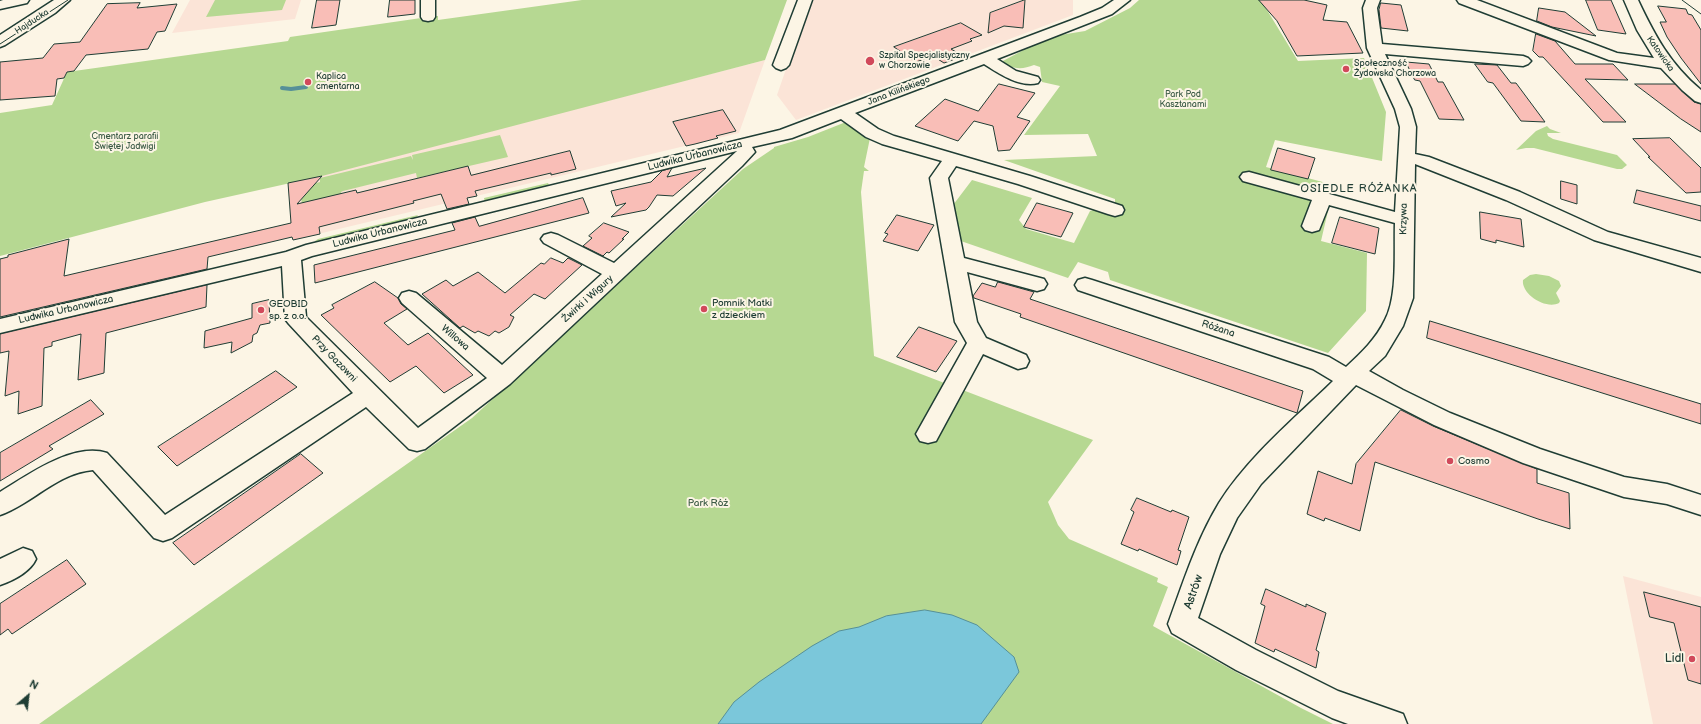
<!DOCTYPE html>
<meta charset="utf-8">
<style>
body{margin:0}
#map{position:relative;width:1701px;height:724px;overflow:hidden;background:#fcf5e5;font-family:"Balsamiq Sans",sans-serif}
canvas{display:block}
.north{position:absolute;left:8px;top:676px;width:40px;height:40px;-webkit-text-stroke:3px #fcf5e5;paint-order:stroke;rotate:28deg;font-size:11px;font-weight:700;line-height:16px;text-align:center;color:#1f3d34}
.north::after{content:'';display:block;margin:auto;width:14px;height:18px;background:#1f3d34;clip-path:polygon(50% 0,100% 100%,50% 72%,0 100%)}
</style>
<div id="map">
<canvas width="1701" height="724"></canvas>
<div class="north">N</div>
</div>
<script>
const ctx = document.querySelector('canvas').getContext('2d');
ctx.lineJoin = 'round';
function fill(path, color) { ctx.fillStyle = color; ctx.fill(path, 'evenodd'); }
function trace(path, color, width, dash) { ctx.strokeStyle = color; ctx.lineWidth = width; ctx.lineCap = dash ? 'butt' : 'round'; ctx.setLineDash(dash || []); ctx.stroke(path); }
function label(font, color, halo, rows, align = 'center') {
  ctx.font = font + ' "Balsamiq Sans",sans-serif'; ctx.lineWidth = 4; ctx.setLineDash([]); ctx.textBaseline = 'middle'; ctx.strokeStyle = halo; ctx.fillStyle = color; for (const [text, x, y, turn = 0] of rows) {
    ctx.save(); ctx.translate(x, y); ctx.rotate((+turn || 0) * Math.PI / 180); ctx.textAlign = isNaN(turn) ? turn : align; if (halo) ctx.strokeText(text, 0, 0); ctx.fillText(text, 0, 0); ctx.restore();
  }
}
fill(new Path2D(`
 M190 0H301L295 19 172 33Z
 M810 0H1073V15L796 120 777 95Z
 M765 60 739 133 293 240 288 183Z
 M1623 576 1701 597V724H1653Z`), '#fbe4d7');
fill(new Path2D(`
 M215 0H286L282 10 206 17Z
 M582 0H787L765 60 322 176 205 202 0 256V113L52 105 67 72 288 41 290 37 435 16H438V20Z
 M1139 0H1266L1264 5 1298 61 1364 58 1386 112 1382 161 1275 140 1266 167 1334 185 1321 241 1367 253 1366 311 1328 353 1110 280 1108 272 1078 262 1068 278 955 239 947 213 972 180 1032 198 1019 220 1026 229 1074 243 1090 211 1098 209 1115 214V199L1004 160 1097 156 1088 134 1024 135 1060 86 1042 82 1040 67 1034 65C1022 70 1012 69 1001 62L1048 37 1085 31 1130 8Z
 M846 122 870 138 864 167 869 171H864L861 192 874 356 1093 440 1048 502 1058 525 1069 539 1158 578 1157 582 1168 587 1153 626 1301 708 1333 724H39L472 418 743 169 774 148V147L808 137Z
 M1547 126 1550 129 1561 133H1547L1548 136 1553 139 1617 155 1627 165 1622 169H1617L1534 148H1526L1516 150 1536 131Z
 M500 135 508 157 417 178 416 173 343 191 341 192 342 197 302 206 300 187 320 182V178L411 156 413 160 412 155Z
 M548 183 550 187 485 203 484 198Z
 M418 215 415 219 316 244 315 241 318 239Z
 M1536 274 1549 276 1559 281 1561 286 1556 293 1560 301 1559 303C1546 310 1521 294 1523 280L1530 275Z`), '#b6d892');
const water = new Path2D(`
 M925 610 952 615 977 625 1014 657 1019 672 981 724H718L734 702 759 682 812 646 839 631 859 627 886 616Z`);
fill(water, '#7bc7da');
trace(water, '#569098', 1);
trace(new Path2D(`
 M282 88 291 89 306 87`), '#569098', 4);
const building = new Path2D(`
 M317 0H340L336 25 312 28Z
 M390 0H415V14L388 17Z
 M1025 0 1023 28 1004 26 988 33 990 13Z
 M1259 0H1304L1327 5 1323 20 1347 22 1363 53 1297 56 1277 21Z
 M1586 0H1611L1626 34 1598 30Z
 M140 3 137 8 177 4 165 31 157 32 148 49 86 55 74 71 67 72 64 78 57 79 55 96 0 100V62L43 58 54 44 80 42 107 4Z
 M1381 3 1401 5 1408 31 1381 28 1379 10Z
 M1658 6 1686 9 1688 14 1692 15 1701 30V84L1681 58 1667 37 1660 22H1666Z
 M1539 8 1565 12 1596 36 1552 27 1537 21Z
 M961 23 982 35 970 39 972 41 951 49 963 56 944 63 933 56 916 62 894 47Z
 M1536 34 1555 41 1575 64H1613L1628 80 1585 79 1626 122H1603L1543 57H1539L1533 51Z
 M1406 62 1429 64 1438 82H1443L1464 120 1439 119 1420 81 1415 80Z
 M1475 64 1497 65 1511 83H1516L1545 122 1521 121 1493 83 1488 82Z
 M999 84 1035 93 1017 117 1030 121 1010 150 998 151 993 126 974 121 958 141 915 126 945 99 978 111Z
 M1635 84H1675L1694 102 1701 104V132L1681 119Z
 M723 110 736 131 716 136 718 138 695 144 686 146 673 122Z
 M1670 138 1701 168V192L1686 193 1648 157H1650L1633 139Z
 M1278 148 1315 158 1308 179 1271 170Z
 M570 151 576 169 551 175V173L475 191 477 196 467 198 469 204 447 209 441 194 413 201 414 203 319 227 320 234 293 240 292 237 208 257 207 269 0 317V259L8 257V255L69 239 64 276 291 223 288 183 322 176 297 204 356 190 357 193 468 166 471 175Z
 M672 168 667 177 706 168 673 196 657 195 649 207 646 210 611 217 626 203 616 206 611 191 651 182 662 171Z
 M1561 181 1577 185V204L1561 199Z
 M1637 190 1701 206V221L1634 203Z
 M583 198 589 213 315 283 314 265 455 230 452 223 475 217 479 226Z
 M1037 203 1073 213 1061 237 1024 227Z
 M1480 212 1521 219 1524 247 1496 240V243L1481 239Z
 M897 215 934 225 918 251 883 241 888 234 885 233Z
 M1340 217 1379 228 1375 254 1332 243Z
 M604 223 629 232 622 239H624L609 253 607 252 603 256 583 246 592 238 589 236Z
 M551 258 563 263 568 258 582 265 545 299 534 294 510 315 514 317 509 327 499 333 495 331 489 336 478 331 475 333 463 326 460 328 422 294 446 280 453 286 478 272 505 293 541 263 544 264Z
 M375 282 398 298 401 304 407 309 384 323 408 345 428 333 473 375 444 393 416 366 390 382 321 315 334 308 332 305Z
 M998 282 1034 292 1030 299 1303 391 1297 413 1020 317 1021 314 974 298 973 296 982 283 995 287Z
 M207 285 206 307 106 333 104 373 78 380 81 334 52 342V346L44 348 42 406 18 414 19 391 5 396 9 351 0 353V334Z
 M269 300 270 323 260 325 257 333 253 335 252 342 231 353 232 342 204 348 205 331 252 318V304Z
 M1430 321 1701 404V424L1427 338Z
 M919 327 957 341 936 372 897 357Z
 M276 371 297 387 177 466 158 447Z
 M91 400 104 414 49 446 53 449 0 481V453Z
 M1401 410 1433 426 1537 469V483L1569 493 1570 529 1538 519 1375 462 1360 531 1325 518 1324 521 1307 514 1318 471 1352 484 1356 464Z
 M301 454 323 473 194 565 173 543Z
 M1137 498 1171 512 1172 510 1189 517 1178 550 1181 551 1177 565 1139 549 1138 551 1121 544 1134 512 1131 510Z
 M67 560 86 584 12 634 8 629 0 635V604Z
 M1266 589 1306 607V604L1326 613 1316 650 1319 652 1316 668 1275 649 1274 652 1255 643 1265 606 1261 604Z
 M1644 592 1701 607V684L1688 680 1674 623 1650 617Z`);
fill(building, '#f9beb7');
trace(building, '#1f3d34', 1);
const minor = new Path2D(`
 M3 0H29L27 3 0 9V1Z
 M54 0H70L55 13 5 45 0 47V35Z
 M421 0H435V17L433 20 428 21 423 20 421 17Z
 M798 0H812L789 65 786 68 781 70 776 68 773 65Z
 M1114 0H1130L1112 14 997 59 1016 71 1038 77 1040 80 1038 83C1020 88 998 73 984 64L855 113 878 129 894 136 1030 176 1122 206 1124 210 1122 214 1115 216 1108 214 1018 184 956 166 948 178 964 258 1044 279 1047 284 1044 289 1037 291 967 272 977 322 986 338 1026 355 1029 361 1026 367 1018 369 983 354 936 441 928 443 920 441 916 434 967 343 955 322 930 178 942 161 882 144 866 137 841 119 792 138 752 147 755 152 742 166 510 384 425 449 417 451 409 449 366 407 172 538 163 541 154 538 93 470C57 473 32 504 0 515V492C28 475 73 442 107 453L165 515 353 393 289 324 285 319 282 266 0 333V319L286 252 306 245 780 130 1080 17 1102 8ZM737 151 614 263 558 235 551 233 544 235 541 239 544 243 602 274 502 365 416 293 409 291 402 293 399 298 402 303 487 378 418 428 306 317 301 260 312 256Z
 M1366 0H1380L1377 8 1382 44 1523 56 1528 58 1531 61 1528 64 1523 66 1385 54 1411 109 1416 127 1415 154 1429 157 1520 192 1608 232 1701 258V272L1594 240 1506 200 1415 164 1413 298 1403 326 1385 356 1369 371 1403 390 1450 413 1540 449 1624 477 1667 484 1701 495V515L1667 504 1624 497 1523 463 1434 425 1356 385 1261 484 1237 518 1220 554 1198 618 1256 650 1338 691 1403 714 1407 724H1348L1332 718 1236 670 1172 633 1168 624C1183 583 1196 541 1219 503 1248 457 1294 419 1333 381L1313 369 1078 290 1075 285 1078 280 1085 278 1092 280 1329 357 1346 367C1361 353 1376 339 1385 320 1398 296 1394 251 1395 223L1329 205 1319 230 1312 232 1305 230 1302 226 1312 200 1243 181 1240 177 1243 173 1249 172 1395 212 1400 127 1395 109 1367 48 1363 8Z
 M1457 0H1477L1617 53 1654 58 1637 30 1624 0H1638C1655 36 1670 64 1701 90V103L1695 101 1682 90 1661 68 1609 60 1459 3Z
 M23 548 32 551 36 559C30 572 14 580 0 585V559Z`);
trace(minor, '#1f3d34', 3);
fill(minor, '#fcf5e5');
trace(new Path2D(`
 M1682 0 1701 14
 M0 44 68 0`), '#1f3d34', 1);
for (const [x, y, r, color] of [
 [870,61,5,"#d1495b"],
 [1346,69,4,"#d1495b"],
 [308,82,4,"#d1495b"],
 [704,309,4,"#d1495b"],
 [261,310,4,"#d1495b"],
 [1450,461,4,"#d1495b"],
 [1692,659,4,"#d1495b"]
]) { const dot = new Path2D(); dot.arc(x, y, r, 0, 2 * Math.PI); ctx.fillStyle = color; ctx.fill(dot); trace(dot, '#fcf5e5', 1.5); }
label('9px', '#1f3d34', '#fcf5e5', [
 ["Hajducka",32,22,-33],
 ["Katowicka",1660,54,55],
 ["Jana Kilińskiego",899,91,-21]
]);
label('9px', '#1f3d34', '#fcf5e5', [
 ["Szpital Specjalistyczny",879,56],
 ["w Chorzowie",879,66],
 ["Społeczność",1354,64],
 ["Żydowska Chorzowa",1354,74],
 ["Kaplica",316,77],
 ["cmentarna",316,87]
], 'left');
label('9px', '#3d5c47', '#fcf5e5', [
 ["Park Pod",1183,95],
 ["Kasztanami",1183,105],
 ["Cmentarz parafii",125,137],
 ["Świętej Jadwigi",125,147]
]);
label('10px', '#1f3d34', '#fcf5e5', [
 ["Ludwika Urbanowicza",695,156,-14],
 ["Krzywa",1404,219,-89],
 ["Ludwika Urbanowicza",380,233,-14],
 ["Żwirki i Wigury",588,299,-42],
 ["Ludwika Urbanowicza",66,310,-13],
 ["Różana",1218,329,18],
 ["Willowa",455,338,41],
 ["Przy Gazowni",334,359,46]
]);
label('10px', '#1f3d34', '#fcf5e5', [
 ["Pomnik Matki",712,303],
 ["z dzieckiem",712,315],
 ["GEOBID",269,304],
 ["sp. z o.o.",269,316],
 ["Cosmo",1458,461]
], 'left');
label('10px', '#3d5c47', '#fcf5e5', [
 ["Park Róż",708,503]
]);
ctx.letterSpacing = '1px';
label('11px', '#1f3d34', '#fcf5e5', [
 ["OSIEDLE RÓŻANKA",1359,189]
]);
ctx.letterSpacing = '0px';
label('12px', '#1f3d34', '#fcf5e5', [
 ["Astrów",1194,592,-71]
]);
label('12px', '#1f3d34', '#fcf5e5', [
 ["Lidl",1684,659]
], 'right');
</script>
